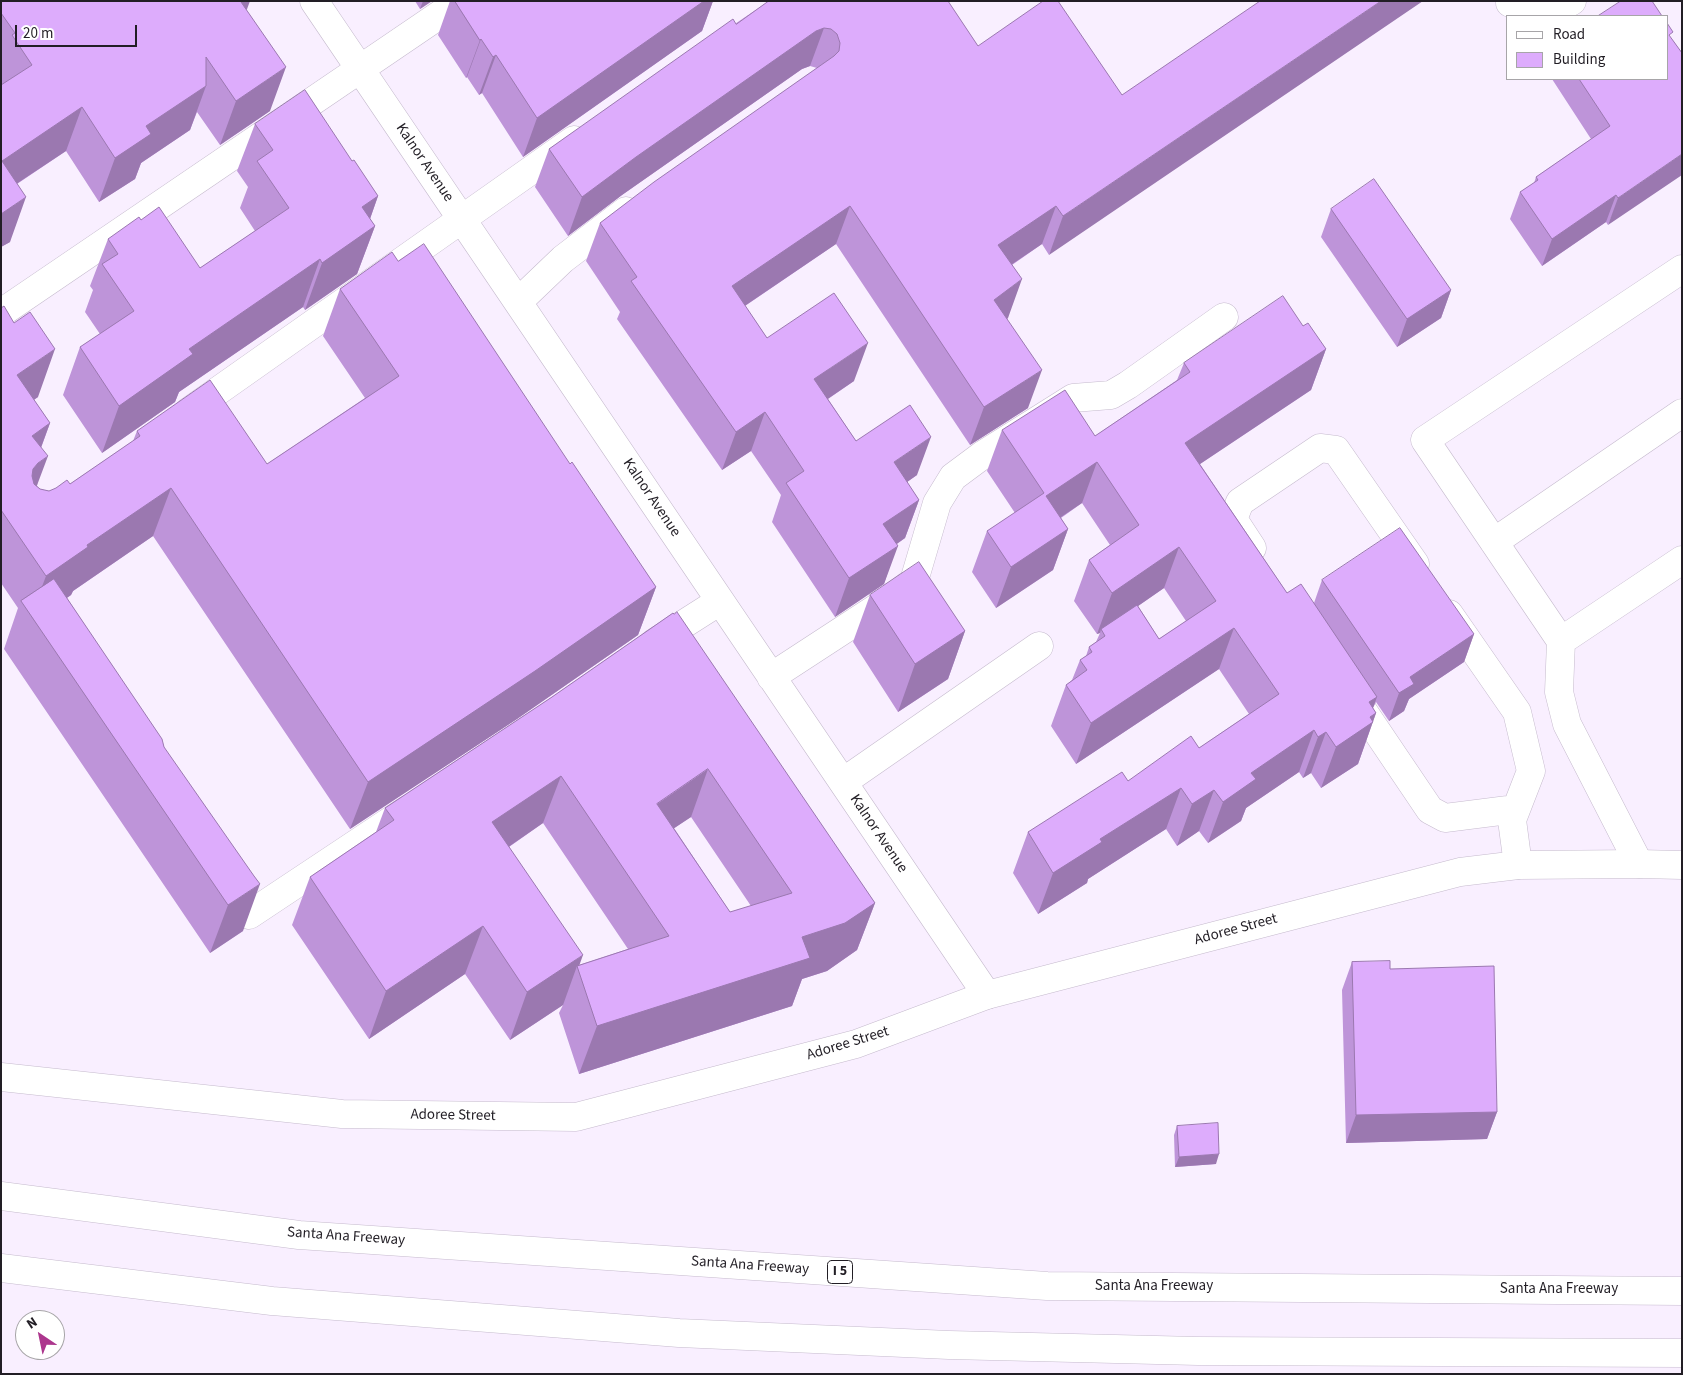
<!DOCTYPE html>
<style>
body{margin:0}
#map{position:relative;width:1683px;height:1375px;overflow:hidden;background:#f9efff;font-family:"Source Sans 3",sans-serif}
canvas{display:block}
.frame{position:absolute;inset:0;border:2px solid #221e25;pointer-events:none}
.legend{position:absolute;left:1506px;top:15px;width:162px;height:65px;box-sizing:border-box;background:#fff;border:1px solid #a7a5a8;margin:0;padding:6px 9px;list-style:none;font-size:15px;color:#221e25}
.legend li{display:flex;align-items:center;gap:10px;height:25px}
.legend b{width:25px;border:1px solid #a7a5a8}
.north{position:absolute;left:15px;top:1310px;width:50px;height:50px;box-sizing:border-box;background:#fff;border:1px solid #a7a5a8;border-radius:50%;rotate:326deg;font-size:14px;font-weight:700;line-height:20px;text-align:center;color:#221e25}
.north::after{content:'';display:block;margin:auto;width:18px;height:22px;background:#ac368d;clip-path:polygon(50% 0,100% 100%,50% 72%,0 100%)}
.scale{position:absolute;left:15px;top:25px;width:122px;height:22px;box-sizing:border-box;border:2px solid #221e25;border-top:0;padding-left:6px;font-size:15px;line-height:18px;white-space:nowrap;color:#221e25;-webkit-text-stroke:4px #fff;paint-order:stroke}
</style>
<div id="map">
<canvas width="1683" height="1375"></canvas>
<div class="frame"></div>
<ul class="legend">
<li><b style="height:6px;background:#fff"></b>Road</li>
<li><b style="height:14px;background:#ddacfc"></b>Building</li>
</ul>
<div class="north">N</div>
<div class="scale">20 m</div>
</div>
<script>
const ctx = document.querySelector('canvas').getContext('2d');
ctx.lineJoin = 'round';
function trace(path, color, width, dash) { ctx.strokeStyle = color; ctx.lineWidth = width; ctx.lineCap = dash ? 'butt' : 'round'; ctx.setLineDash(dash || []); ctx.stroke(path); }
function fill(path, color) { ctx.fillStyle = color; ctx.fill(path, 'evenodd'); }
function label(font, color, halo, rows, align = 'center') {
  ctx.font = font + ' "Source Sans 3",sans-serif'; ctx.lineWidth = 4.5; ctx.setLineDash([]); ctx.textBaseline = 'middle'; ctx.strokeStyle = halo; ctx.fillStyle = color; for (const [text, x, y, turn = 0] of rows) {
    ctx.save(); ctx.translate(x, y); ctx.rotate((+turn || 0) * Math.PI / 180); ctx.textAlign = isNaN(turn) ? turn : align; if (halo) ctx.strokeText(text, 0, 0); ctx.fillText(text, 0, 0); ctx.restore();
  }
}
const minor = new Path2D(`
 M314 1 987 995
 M1510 3 1565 5 1572 1
 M1682 269 1425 440 1561 641 1682 560
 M518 302 563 259 626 211
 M1 313 460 1
 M188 412 574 140
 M1494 542 1682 413
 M1252 548 1233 519 1240 502 1320 448 1336 450 1415 564
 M1449 614 1517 712 1531 771 1512 820 1518 865
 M1561 641 1559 692 1567 724 1639 864
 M654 643 720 601
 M771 677 889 600 914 581 937 503 953 477 984 454 1073 398 1111 395 1128 385 1224 317
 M1351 693 1430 810 1445 818 1516 809
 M843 782 1039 646
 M228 885 249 915 407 810`);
const major = new Path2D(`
 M1 1077 342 1114 576 1117 856 1044 987 995 1460 872 1518 865 1639 864 1682 865`);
const highway = new Path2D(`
 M1 1196 299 1235 1047 1286 1682 1291
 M1 1268 272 1301 679 1333 949 1345 1198 1351 1682 1353`);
trace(minor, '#c5bacd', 29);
trace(major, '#c5bacd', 29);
trace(highway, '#c5bacd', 29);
trace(minor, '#fff', 28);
trace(major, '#fff', 28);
trace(highway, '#fff', 28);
fill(new Path2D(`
 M1 1 246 10 270 111 220 145 197 112 190 130 141 163 135 179 99 202 66 151 17 184 10 242 1 247Z
 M415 1H432L420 9Z
 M450 1H713L702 31 523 157 482 93 479 95 467 77 466 78 438 35Z
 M769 1 978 46 1122 95 1049 255 1042 244 1012 265 1008 318 1007 319 1028 408 970 445 836 244 745 306 767 338 854 381 828 399 856 441 917 475 907 482 919 500 905 538 897 544 884 584 835 617 772 522 781 495 751 451 722 470 617 319 620 312 586 261 600 223 817 68 810 66 802 69 622 195 568 236 535 187 549 149Z
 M1671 38 1682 53 1608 225 1606 222 1542 266 1510 219 1520 192 1534 183 1536 177 1591 139 1552 79H1667Z
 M255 124 352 161 378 196 370 219 375 226 357 274 305 310 303 307 179 392 175 402 102 453 63 395 80 347 100 334 85 312 93 290 90 286 108 239 141 220 200 268 255 231 240 208 248 187 237 171Z
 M1331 209 1451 290 1441 318 1397 347 1321 237Z
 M398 261 570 464 656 587 638 635 517 719 350 829 153 536 73 591 71 595 67 598 164 747 243 931 210 953 4 649 18 608 1 583V308L14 323 38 397 34 400 50 423 41 448 37 486 40 489 49 491 70 484 133 441 137 431 267 464 365 398 323 336 340 289Z
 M1303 326 1326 349 1311 390 1200 464 1287 593 1314 603 1322 580 1474 634 1464 662 1409 699 1404 711 1389 721 1376 702 1373 708 1376 713 1358 764 1321 788 1311 773 1303 778 1299 772 1246 808 1241 821 1208 843 1199 831 1177 846 1166 829 1088 879 1087 883 1038 914 1013 873 1028 832 1128 781 1199 748 1249 714 1219 669 1076 764 1051 726 1066 685 1072 680 1080 660 1086 656 1089 647 1096 642 1100 633 1097 634 1074 601 1089 560 1110 545 1082 503 1061 518 1068 529 1053 570 996 608 972 572 987 531 1015 513 987 471 1002 430 1095 436 1177 380 1184 363ZM1164 588 1186 621 1159 639 1138 606Z
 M870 595 965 631 948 679 898 712 853 642Z
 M673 613 875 903 857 950 827 971 802 979 792 1006 579 1074 559 1013 563 1005 510 1040 465 974 369 1039 292 925 310 877 376 832 385 808 552 697ZM691 817 751 906 730 912 674 828ZM543 823 628 949 579 965 509 847Z
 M1352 962 1390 969 1497 1112 1487 1139 1346 1143 1342 990Z
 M1177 1126 1216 1164 1175 1167 1174 1135Z`), '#be94d9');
fill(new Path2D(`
 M242 1H250L236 39 241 2Z
 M423 1H432L420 9Z
 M704 1H713L702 31 523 157 537 118Z
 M1381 1H1423L1049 255 1063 216Z
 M824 28 810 66 802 69 622 195 568 236 582 197 636 157 816 31Z
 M481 39 467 77 466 78 480 40Z
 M496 55 482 93 479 95 493 57Z
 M286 67 270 111 220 145 236 101Z
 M206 86 190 130 141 163 135 179 99 202 115 158 146 126Z
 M82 107 66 151 1 194 2 161Z
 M1682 154V175L1608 225 1618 198Z
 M1616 195 1606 222 1542 266 1552 239Z
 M378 196 365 233 375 226 357 274 305 310 322 263 362 207Z
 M26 197 10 242 1 247V214Z
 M850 206 836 244 718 324 732 286Z
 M1056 206 1042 244 984 283 998 245Z
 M320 259 303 307 179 392 175 402 102 453 119 406 189 349Z
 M1022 279 1008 318 980 338 994 300Z
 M1451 290 1441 318 1397 347 1407 319Z
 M868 343 854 381 801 417 814 379Z
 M55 349 38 397 1 421 17 375Z
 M1326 349 1311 390 1170 484 1185 443Z
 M1042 370 1028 408 970 445 984 407Z
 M765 412 751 451 722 470 736 432Z
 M50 423 33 469 38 463 48 456 30 504 32 436Z
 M931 437 917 475 880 501 894 462Z
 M1097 462 1082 503 1031 537 1046 496Z
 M171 488 153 536 73 591 71 595 34 620 31 616 46 576 87 545Z
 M919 500 905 538 869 563 883 524Z
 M1068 529 1053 570 996 608 1011 567Z
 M898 546 884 584 835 617 849 578Z
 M1179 547 1164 588 1102 631 1101 629 1100 633 1097 634 1112 593Z
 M656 587 638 635 517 719 350 829 368 782Z
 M1234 628 1219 669 1076 764 1091 723Z
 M965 631 948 679 898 712 915 664Z
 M1474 634 1464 662 1409 699 1404 711 1389 721 1399 693 1410 677Z
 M1377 697 1366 727 1370 717 1376 713 1358 764 1321 788 1336 747 1369 702Z
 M1314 730 1299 772 1246 808 1241 821 1208 843 1223 802 1251 773Z
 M1326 732 1311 773 1303 778 1318 737Z
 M708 769 691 817 640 851 657 804Z
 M561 776 543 823 475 870 492 822Z
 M1181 788 1166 829 1088 879 1087 883 1038 914 1053 873 1100 839Z
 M1214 790 1199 831 1177 846 1192 804Z
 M260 884 243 931 210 953 228 905Z
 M875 903 857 950 827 971 802 979 792 1006 579 1074 597 1026 802 937Z
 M483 926 465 974 369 1039 386 991Z
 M583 955 578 969 577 966 563 1005 510 1040 527 992Z
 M1497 1112 1487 1139 1346 1143 1356 1115Z
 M1219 1154 1216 1164 1175 1167 1179 1157Z`), '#9b78b0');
const building = new Path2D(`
 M1 1H242L241 2 286 67 236 101 206 57V86L146 126 151 134 115 158 82 107 2 161 26 197 1 214V85L32 65 12 35 15 33 1 13Z
 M455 1H704L537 118 496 55 493 57 481 39 480 40Z
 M769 1H948L978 46 1043 1H1058L1122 95 1260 1H1381L1063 216 1056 206 998 245 1022 279 994 300 1042 370 984 407 850 206 732 286 767 338 834 293 868 343 814 379 856 441 910 405 931 437 894 462 919 500 883 524 898 546 849 578 786 483 804 471 765 412 736 432 631 281 637 277 600 223 654 182 834 56 839 51 840 43 837 34 831 29 824 28 816 31 636 157 582 197 549 149 733 19 736 24Z
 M1621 1H1652L1662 16H1598Z
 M1667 23 1673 32 1669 35 1682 53V154L1618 198 1616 195 1552 239 1520 192 1538 180 1536 177 1610 126 1579 79H1667Z
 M305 90 352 161 354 160 378 196 362 207 375 226 322 263 320 259 189 349 193 354 119 406 80 347 134 311 102 264 118 254 108 239 139 217 141 220 159 207 200 268 289 208 257 161 273 150 255 124Z
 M1374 179 1451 290 1407 319 1331 209Z
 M424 244 570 464 572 462 656 587 535 671 368 782 171 488 87 545 88 547 46 576 1 510V308L4 306 14 323 30 312 55 349 17 375 50 423 32 436 48 456 38 463 33 469 32 476 34 484 40 489 49 491 56 488 67 480 70 484 140 436 137 431 210 380 267 464 399 376 340 289 392 252 398 261Z
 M1283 296 1303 326 1308 323 1326 349 1185 443 1287 593 1301 584 1377 697 1369 702 1376 713 1370 717 1373 722 1336 747 1326 732 1318 737 1314 730 1251 773 1256 779 1223 802 1214 790 1192 804 1181 788 1100 839 1102 842 1053 873 1028 832 1122 772 1128 781 1191 736 1199 748 1279 694 1234 628 1091 723 1066 685 1087 670 1080 660 1092 652 1089 647 1105 636 1101 629 1137 605 1159 639 1216 601 1179 547 1112 593 1089 560 1139 525 1097 462 1046 496 1068 529 1011 567 987 531 1044 493 1002 430 1065 390 1095 436 1190 372 1184 363Z
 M1400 528 1474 634 1410 677 1414 684 1399 693 1322 580Z
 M919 562 965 631 915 664 870 595Z
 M54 579 162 739 164 747 254 876 260 884 228 905 21 601Z
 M677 612 875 903 845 923 802 937 810 958 597 1026 577 966 669 936 561 776 492 822 583 955 527 992 483 926 386 991 310 877 394 820 385 808 552 697 673 613 674 614ZM708 769 792 893 730 912 657 804Z
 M1390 961V969L1494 966 1497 1112 1356 1115 1352 962Z
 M1218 1123 1219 1154 1179 1157 1177 1126Z`);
fill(building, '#ddacfc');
trace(building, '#9b78b0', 1);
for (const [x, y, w] of [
 [840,1272,25]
]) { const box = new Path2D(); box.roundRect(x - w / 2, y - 11.5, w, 23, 4); ctx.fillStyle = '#fff'; ctx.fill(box); trace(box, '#221e25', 1); }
label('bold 14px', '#221e25', null, [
 ["I 5",840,1272]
]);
label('15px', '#221e25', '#fff', [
 ["Kalnor Avenue",424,163,56],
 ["Kalnor Avenue",651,498,56],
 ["Kalnor Avenue",878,834,56],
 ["Adoree Street",1236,930,-15],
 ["Adoree Street",848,1044,-17],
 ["Adoree Street",453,1116,1],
 ["Santa Ana Freeway",346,1237,4],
 ["Santa Ana Freeway",750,1266,4],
 ["Santa Ana Freeway",1154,1287],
 ["Santa Ana Freeway",1559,1290]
]);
</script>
